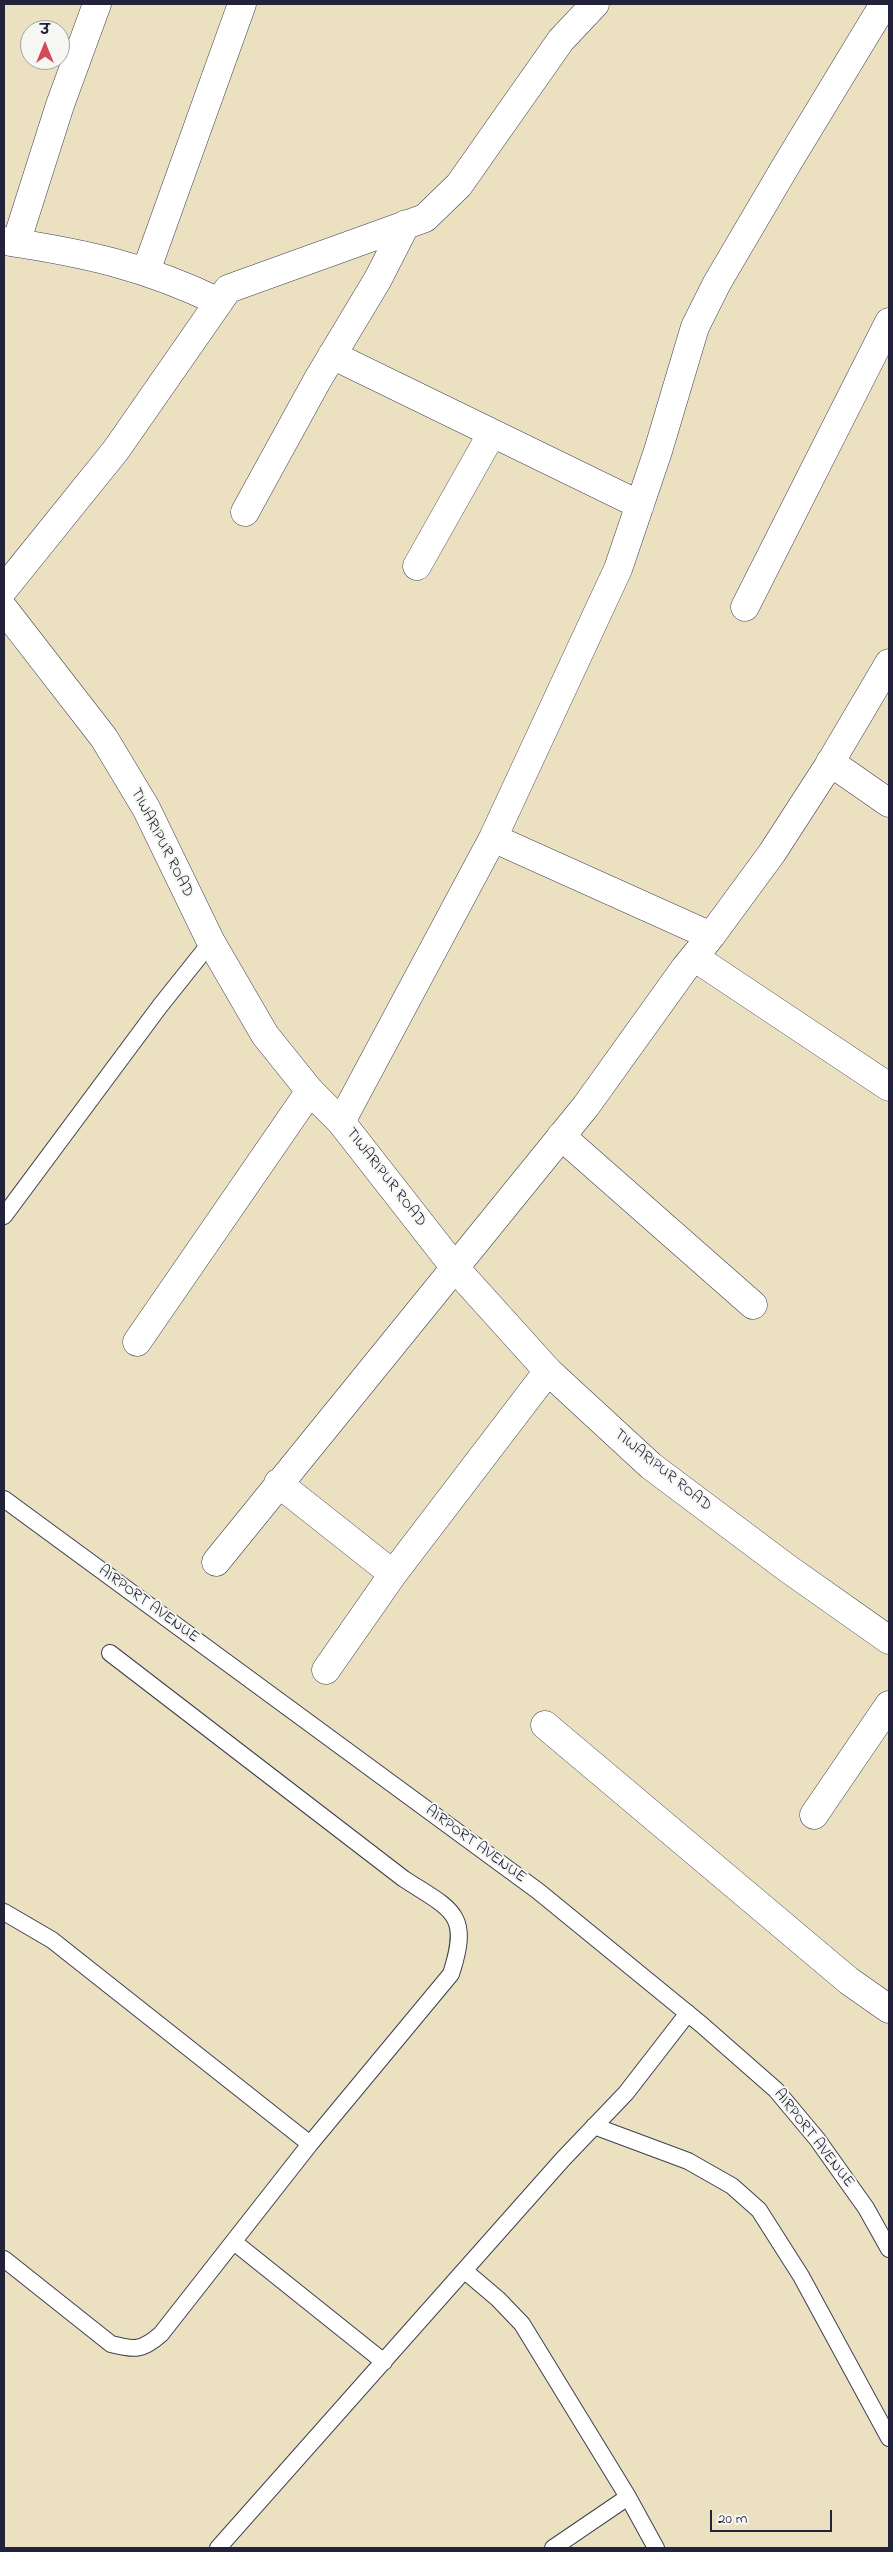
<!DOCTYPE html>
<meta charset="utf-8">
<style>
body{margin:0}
#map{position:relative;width:893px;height:2552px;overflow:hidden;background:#ebe1c1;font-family:"Indie Flower","Playpen Sans Deva",sans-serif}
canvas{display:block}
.frame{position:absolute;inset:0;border:5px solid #22223b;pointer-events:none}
.north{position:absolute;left:20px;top:20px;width:50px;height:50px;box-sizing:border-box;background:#f6f6f2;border:1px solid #a1a1a9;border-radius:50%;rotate:0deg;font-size:14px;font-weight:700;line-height:20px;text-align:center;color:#22223b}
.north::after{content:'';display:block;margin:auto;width:18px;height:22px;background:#d1495b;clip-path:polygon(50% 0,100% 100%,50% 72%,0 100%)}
.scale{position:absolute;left:710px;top:2510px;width:122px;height:22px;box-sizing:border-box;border:2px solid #22223b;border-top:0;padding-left:6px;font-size:15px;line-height:18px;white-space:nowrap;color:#22223b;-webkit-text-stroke:4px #f6f6f2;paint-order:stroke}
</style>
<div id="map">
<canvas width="893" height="2552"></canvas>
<div class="frame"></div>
<div class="north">उ</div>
<div class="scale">20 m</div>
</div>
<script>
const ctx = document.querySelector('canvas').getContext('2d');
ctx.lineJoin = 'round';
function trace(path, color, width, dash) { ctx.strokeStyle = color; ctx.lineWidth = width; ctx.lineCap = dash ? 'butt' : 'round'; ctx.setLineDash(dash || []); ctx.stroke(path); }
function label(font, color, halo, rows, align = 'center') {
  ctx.font = font + ' "Indie Flower",sans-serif'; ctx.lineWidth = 4; ctx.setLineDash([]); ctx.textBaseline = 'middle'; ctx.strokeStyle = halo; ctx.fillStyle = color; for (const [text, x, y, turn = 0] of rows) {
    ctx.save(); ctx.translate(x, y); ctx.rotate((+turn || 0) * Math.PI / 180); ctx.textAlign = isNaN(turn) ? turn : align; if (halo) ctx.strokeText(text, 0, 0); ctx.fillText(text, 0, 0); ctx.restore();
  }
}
const service = new Path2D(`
 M4 1216 160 1006 211 942
 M4 1499 538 1891 702 2025 776 2090 817 2139 866 2208 889 2249
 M4 1912 52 1940 310 2144
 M594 2126 688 2161 732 2186 759 2210 801 2276 889 2438
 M234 2242 384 2362
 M4 2259 111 2344C134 2350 142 2351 161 2334L310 2144 451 1974C471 1913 452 1910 404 1879L110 1653
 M465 2271 498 2299 522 2324 628 2497 656 2548
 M218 2548 563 2159 626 2093 688 2013
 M553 2548 628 2497`);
const minor = new Path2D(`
 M4 241C84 253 145 266 219 302
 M16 243 60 105 97 4
 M146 271 242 4
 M332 355 640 505
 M245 512 318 379 378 279 406 224
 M417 566 492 433
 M4 589 116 450 228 289 425 218 459 185 561 40 595 4
 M745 607 889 322
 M830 762 889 803
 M493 838 711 936
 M694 957 889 1087
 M341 1122 493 838 618 569 658 451 695 327 717 283 784 169 884 4
 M561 1136 753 1305
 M137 1342 310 1091
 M278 1483 393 1574
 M216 1562 586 1106 685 968 711 936 772 853 827 768 889 663
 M326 1670 393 1574 548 1371
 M545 1725 849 1981 889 2009
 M814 1815 889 1705`);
const tertiary = new Path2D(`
 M4 609 104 738 146 808 211 942 265 1035 310 1091 341 1122 456 1269 548 1371 651 1466 787 1568 889 1640`);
trace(service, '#403f4f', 18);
trace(minor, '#403f4f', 29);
trace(tertiary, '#403f4f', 29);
trace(service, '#fff', 16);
trace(minor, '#fff', 28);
trace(tertiary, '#fff', 28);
label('16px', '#22223b', '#f6f6f2', [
 ["TIWARIPUR ROAD",161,843,63],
 ["TIWARIPUR ROAD",385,1178,52],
 ["TIWARIPUR ROAD",662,1471,39],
 ["AIRPORT AVENUE",148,1605,36],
 ["AIRPORT AVENUE",475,1845,36],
 ["AIRPORT AVENUE",813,2139,52]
]);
</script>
